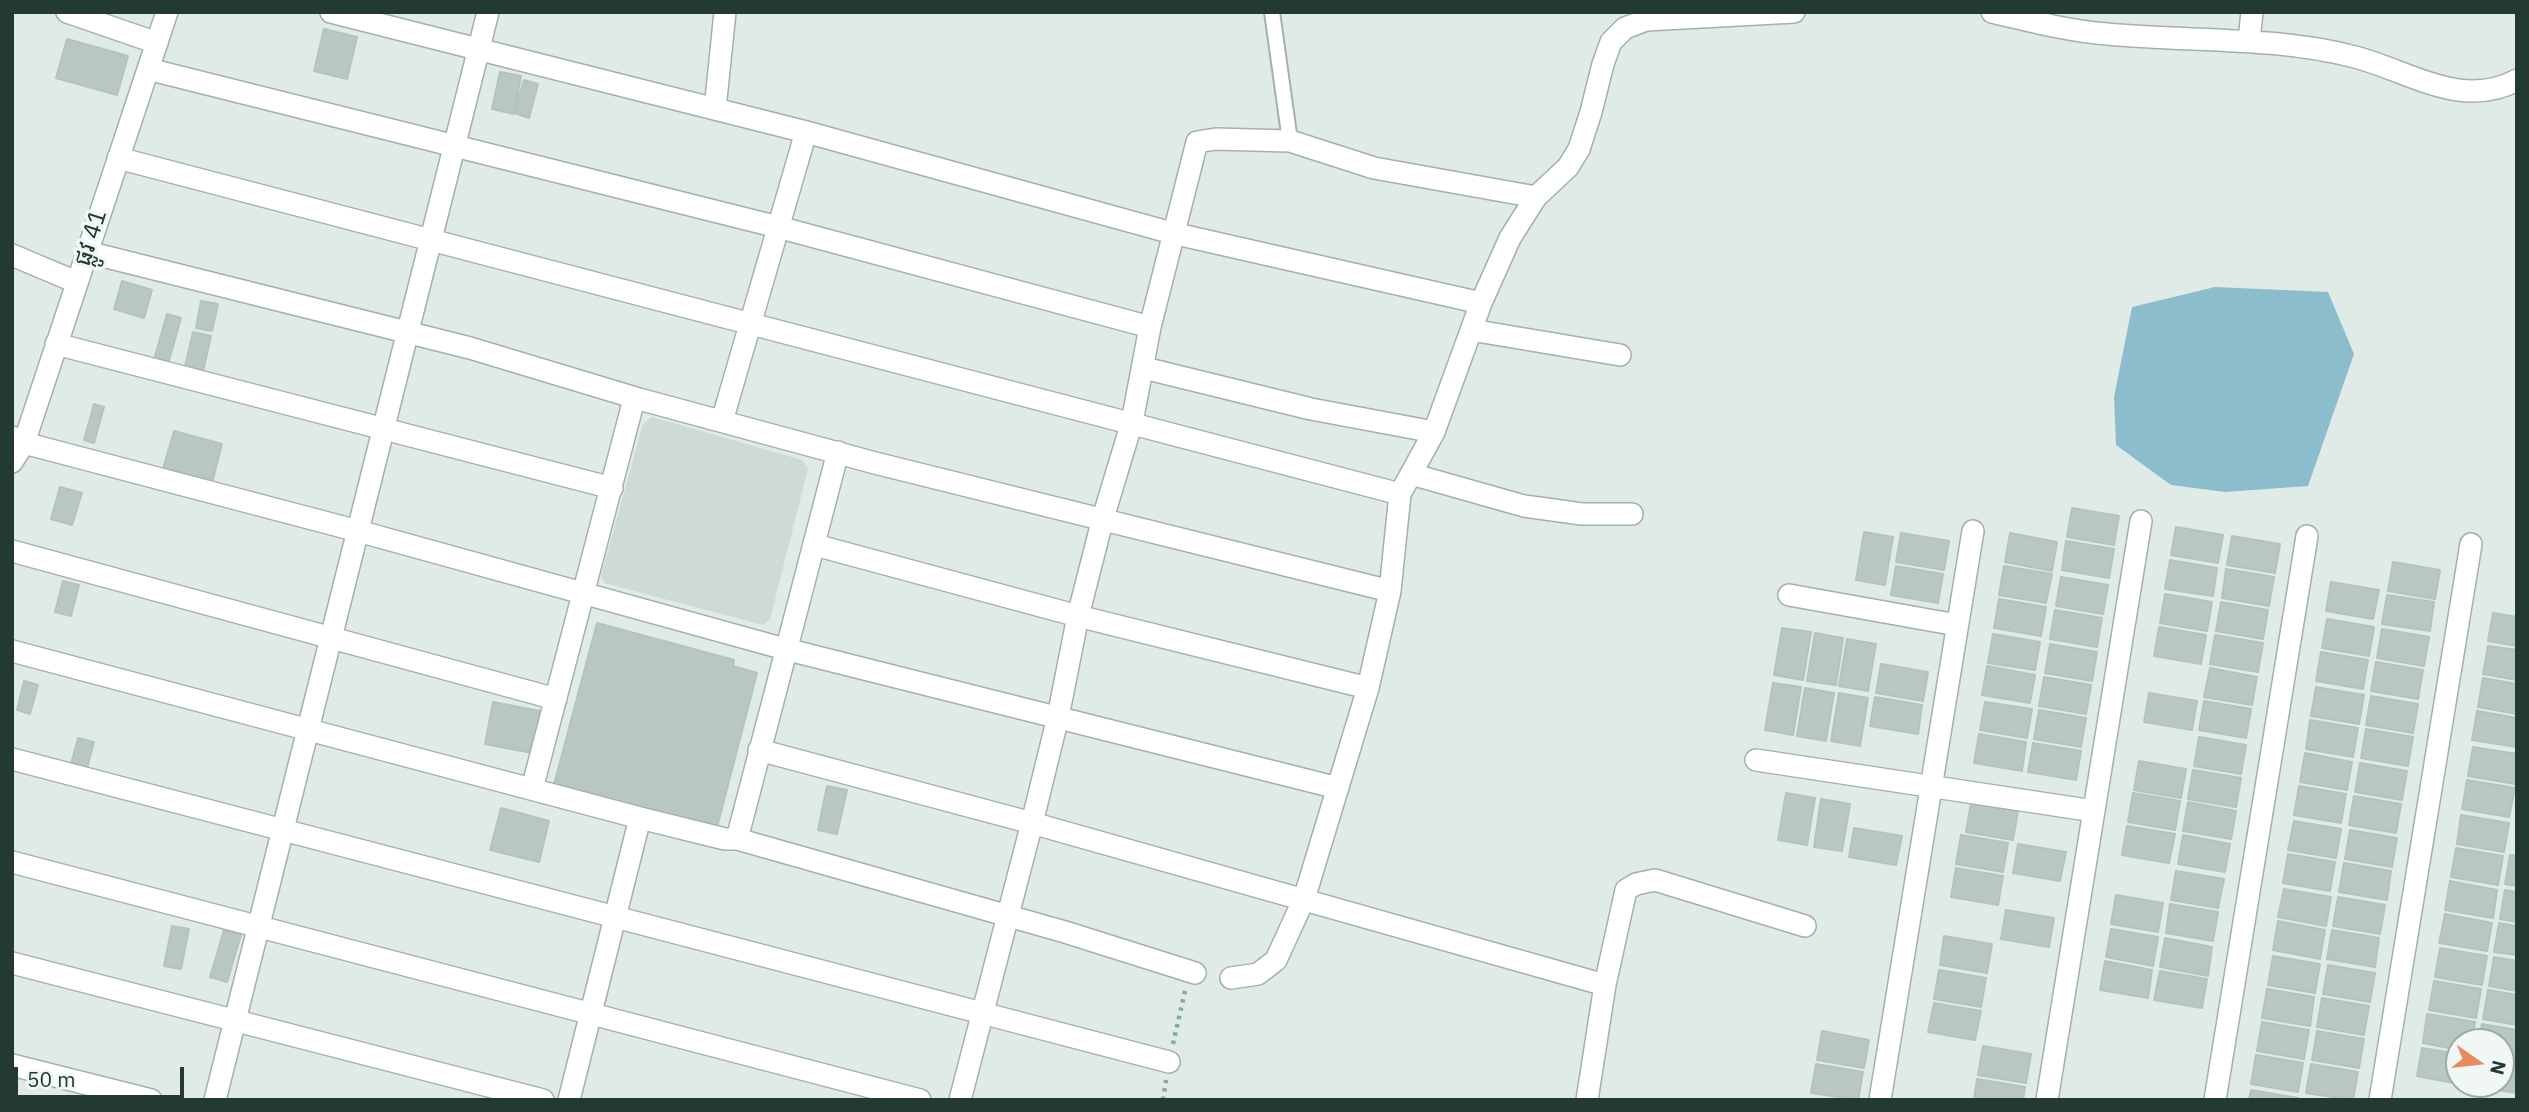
<!DOCTYPE html>
<meta charset="utf-8">
<style>
body{margin:0}
#map{position:relative;width:2529px;height:1112px;overflow:hidden;background:#e0eae6;font-family:"IBM Plex Sans",sans-serif}
canvas{display:block}
.frame{position:absolute;inset:0;border:14px solid #223934;pointer-events:none}
.north{position:absolute;left:2445px;top:1028px;width:70px;height:70px;box-sizing:border-box;background:#f0f7f4;border:2px solid #9eaba7;border-radius:50%;rotate:104deg;font-size:19px;font-weight:700;line-height:28px;text-align:center;color:#223934}
.north::after{content:'';display:block;margin:auto;width:24px;height:32px;background:#e88b60;clip-path:polygon(50% 0,100% 100%,50% 72%,0 100%)}
.scale{position:absolute;left:14px;top:1067px;width:170px;height:32px;box-sizing:border-box;border:4px solid #223934;border-top:0;padding-left:9px;font-size:21px;line-height:24px;white-space:nowrap;color:#223934;-webkit-text-stroke:5px #f0f7f4;paint-order:stroke}
</style>
<div id="map">
<canvas width="2529" height="1112"></canvas>
<div class="frame"></div>
<div class="north">N</div>
<div class="scale">50 m</div>
</div>
<script>
const ctx = document.querySelector('canvas').getContext('2d');
ctx.lineJoin = 'round';
function fill(path, color) { ctx.fillStyle = color; ctx.fill(path, 'evenodd'); }
function trace(path, color, width, dash) { ctx.strokeStyle = color; ctx.lineWidth = width; ctx.lineCap = dash ? 'butt' : 'round'; ctx.setLineDash(dash || []); ctx.stroke(path); }
function label(font, color, halo, rows, align = 'center') {
  ctx.font = font + ' "IBM Plex Sans","Noto Sans Khmer",sans-serif'; ctx.lineWidth = 7; ctx.setLineDash([]); ctx.textBaseline = 'middle'; ctx.strokeStyle = halo; ctx.fillStyle = color; for (const [text, x, y, turn = 0] of rows) {
    ctx.save(); ctx.translate(x, y); ctx.rotate((+turn || 0) * Math.PI / 180); ctx.textAlign = isNaN(turn) ? turn : align; if (halo) ctx.strokeText(text, 0, 0); ctx.fillText(text, 0, 0); ctx.restore();
  }
}
fill(new Path2D(`
 M652 417 802 460 808 469 770 619 763 625 604 583 601 576 643 424Z`), '#cedad5');
fill(new Path2D(`
 M2215 287 2328 292 2354 354 2308 486 2225 492 2171 485 2116 445 2114 397 2132 307Z`), '#8bbdcc');
const building = new Path2D(`
 M324 29 357 37 347 79 314 71Z
 M67 39 128 56 117 95 56 78Z
 M500 72 521 76 514 114 492 109Z
 M524 80 538 84 529 118 514 113Z
 M122 281 152 290 144 318 114 309Z
 M201 301 218 304 212 331 196 328Z
 M167 314 181 318 168 364 154 360Z
 M193 332 211 336 202 376 184 371Z
 M94 404 104 407 94 443 84 440Z
 M174 431 222 444 212 483 163 469Z
 M60 487 82 493 72 525 51 519Z
 M2072 508 2119 516 2114 545 2067 537Z
 M2176 527 2223 535 2218 563 2171 555Z
 M1864 532 1893 537 1885 585 1856 580Z
 M1901 533 1949 541 1944 570 1896 562Z
 M2010 533 2057 542 2052 571 2005 562Z
 M2232 536 2280 544 2275 573 2227 565Z
 M2066 541 2114 549 2109 578 2062 570Z
 M2170 560 2217 568 2213 596 2165 589Z
 M2393 562 2440 570 2435 599 2388 591Z
 M1896 566 1943 574 1938 603 1891 595Z
 M2004 566 2052 574 2046 603 1999 595Z
 M2226 569 2274 577 2269 606 2222 598Z
 M2061 577 2108 585 2103 614 2056 606Z
 M63 581 79 585 71 616 55 612Z
 M2331 582 2379 590 2373 619 2326 611Z
 M2165 594 2212 602 2207 631 2160 623Z
 M2387 595 2434 602 2430 631 2382 624Z
 M1999 599 2046 607 2041 636 1994 628Z
 M2221 602 2268 610 2263 639 2216 631Z
 M2055 610 2102 618 2097 647 2050 639Z
 M2493 613 2517 617V646L2488 641Z
 M2327 619 2374 627 2369 656 2322 648Z
 M597 623 734 660 733 666 757 673 715 835 552 792Z
 M2159 627 2206 635 2201 664 2154 656Z
 M1782 628 1811 632 1803 680 1774 675Z
 M2382 629 2429 637 2424 666 2377 658Z
 M1815 633 1843 638 1836 685 1807 681Z
 M1993 634 2040 642 2035 670 1988 663Z
 M2215 635 2263 643 2258 672 2210 664Z
 M1847 639 1876 644 1868 691 1839 686Z
 M2050 644 2097 652 2092 681 2045 673Z
 M2488 646 2517 650V680L2483 674Z
 M2321 652 2368 660 2363 689 2316 681Z
 M2376 662 2423 670 2418 699 2371 691Z
 M1881 664 1928 672 1923 701 1876 693Z
 M1987 666 2035 675 2030 703 1982 695Z
 M2210 668 2257 677 2252 705 2204 697Z
 M2044 677 2091 685 2086 714 2039 706Z
 M2483 678 2517 684V714L2478 707Z
 M24 681 38 685 30 714 17 710Z
 M1773 683 1801 687 1793 735 1765 730Z
 M2316 687 2364 695 2359 724 2311 716Z
 M1805 688 1834 693 1826 741 1797 736Z
 M1839 693 1868 698 1860 746 1831 741Z
 M2149 693 2197 701 2192 730 2144 722Z
 M2371 696 2418 704 2413 733 2366 725Z
 M1875 697 1922 705 1918 734 1870 726Z
 M2204 701 2251 709 2246 738 2199 730Z
 M493 702 545 712 537 754 485 744Z
 M1985 702 2032 709 2027 738 1980 730Z
 M2039 710 2086 718 2081 747 2034 739Z
 M2477 711 2517 718V747L2472 740Z
 M2310 720 2358 728 2353 757 2306 749Z
 M2366 729 2413 737 2408 766 2361 758Z
 M1979 734 2026 742 2022 771 1974 763Z
 M2199 737 2246 745 2241 774 2194 766Z
 M78 738 94 742 86 772 70 768Z
 M2033 743 2081 751 2076 780 2028 772Z
 M2473 747 2517 754 2515 784 2468 776Z
 M2305 753 2352 762 2347 790 2300 782Z
 M2139 761 2186 769 2181 798 2134 790Z
 M2360 763 2407 771 2402 800 2355 792Z
 M2193 770 2241 778 2236 807 2188 799Z
 M2467 780 2515 788 2509 817 2462 809Z
 M827 786 847 790 837 834 818 830Z
 M2299 786 2346 794 2341 823 2294 815Z
 M1786 793 1815 798 1807 845 1778 840Z
 M2133 793 2180 801 2175 830 2128 822Z
 M2354 796 2401 804 2396 833 2349 825Z
 M1821 799 1850 804 1842 851 1814 847Z
 M2188 802 2236 811 2231 839 2183 831Z
 M1971 803 2018 811 2013 840 1966 832Z
 M501 808 549 821 539 862 490 850Z
 M2461 815 2509 823 2504 852 2457 844Z
 M2294 821 2341 829 2336 858 2288 850Z
 M2127 826 2175 834 2169 863 2122 855Z
 M1854 828 1902 836 1896 865 1849 857Z
 M2350 830 2397 838 2392 867 2345 859Z
 M1961 835 2008 843 2003 872 1956 864Z
 M2183 835 2230 844 2225 872 2178 864Z
 M2018 844 2066 852 2060 881 2013 873Z
 M2456 848 2503 856 2498 885 2451 877Z
 M2288 854 2335 862 2330 891 2283 883Z
 M2510 855 2517 856V886L2505 884Z
 M2344 863 2391 871 2387 900 2339 892Z
 M1956 868 2003 876 1998 905 1951 897Z
 M2176 871 2224 879 2218 908 2171 900Z
 M2450 881 2497 890 2493 918 2445 910Z
 M2284 889 2331 897 2326 926 2278 917Z
 M2505 890 2517 892V922L2500 919Z
 M2116 895 2163 903 2158 932 2111 924Z
 M2338 897 2385 905 2380 934 2333 926Z
 M2170 904 2218 912 2213 941 2166 933Z
 M2006 910 2054 918 2049 947 2001 939Z
 M2445 914 2492 923 2487 951 2439 943Z
 M2278 921 2325 930 2320 959 2273 950Z
 M2499 923 2517 926V955L2494 952Z
 M172 926 189 929 181 969 164 966Z
 M2111 929 2158 937 2153 966 2106 957Z
 M224 930 241 935 227 982 210 977Z
 M2332 930 2379 938 2375 967 2327 959Z
 M1944 936 1992 944 1987 973 1940 965Z
 M2165 938 2212 947 2208 976 2160 967Z
 M2440 948 2487 956 2482 985 2435 977Z
 M2273 956 2320 964 2315 993 2268 985Z
 M2494 957 2517 961V991L2489 986Z
 M2105 961 2152 970 2148 998 2100 990Z
 M2328 965 2375 973 2370 1002 2323 994Z
 M1939 970 1986 978 1981 1007 1934 999Z
 M2160 971 2207 979 2202 1008 2154 1000Z
 M2434 981 2481 989 2476 1018 2429 1010Z
 M2267 989 2314 997 2310 1026 2262 1018Z
 M2488 990 2517 995V1025L2483 1019Z
 M2322 998 2369 1006 2364 1035 2317 1027Z
 M1934 1003 1981 1011 1975 1040 1928 1032Z
 M2427 1014 2475 1022 2471 1042H2459V1050L2423 1043Z
 M2262 1022 2309 1030 2304 1059 2257 1051Z
 M2482 1024 2517 1030V1060L2501 1057V1042H2479Z
 M1822 1031 1869 1040 1864 1068 1817 1060Z
 M2317 1031 2364 1039 2359 1068 2312 1060Z
 M1983 1046 2031 1054 2026 1083 1978 1075Z
 M2422 1048 2459 1054V1084L2417 1076Z
 M2256 1055 2303 1063 2298 1092 2251 1084Z
 M2501 1061 2517 1064V1093L2471 1086 2472 1084H2501Z
 M1816 1064 1863 1072 1858 1100 1811 1093Z
 M2311 1064 2358 1072 2353 1100 2306 1093Z
 M1977 1079 2025 1087 2023 1100H1974Z
 M2251 1090 2298 1098 2297 1100H2249Z`);
fill(building, '#b9c7c2');
trace(building, '#b3c3bd', 2);
const service = new Path2D(`
 M1272 12 1290 141`);
const minor = new Path2D(`
 M67 12 157 43
 M331 12 806 132 1172 233 1481 303
 M1992 12C2030 21 2069 31 2107 34 2190 42 2274 36 2355 57 2409 71 2462 110 2517 80
 M2249 40 2252 12
 M148 69 778 227 1150 327
 M715 109 725 12
 M118 158 1400 494
 M87 252 470 348 639 399 875 463 1390 591
 M12 255 76 282
 M1471 330 1620 355
 M56 344 612 488
 M1144 368 1311 409 1434 432
 M722 421 806 132
 M12 437 24 443 358 531 785 649 1338 788
 M12 462 24 443 167 12
 M1411 474 1524 506 1582 514H1632
 M815 545 1078 616 1368 688
 M12 551 556 699
 M1789 595 1957 625
 M12 651 640 818 725 839H737L1065 932 1195 973
 M759 750 1032 823 1605 985
 M12 759 1169 1062
 M1756 760 2094 811
 M532 789 633 403 639 399
 M737 839 838 452
 M12 862 920 1100
 M12 963 543 1100
 M1231 978 1258 974 1276 960 1304 899 1368 688 1390 591 1400 494 1434 432 1481 303 1510 238 1536 197 1568 167 1579 149 1591 112 1603 64 1611 42 1625 28 1646 20 1794 12
 M12 1065 151 1100
 M215 1100 488 12
 M569 1100 640 818
 M960 1100 1032 823 1058 717 1078 616 1103 518 1132 422 1150 327 1197 142 1216 139 1290 141 1374 168 1536 197
 M1587 1100 1605 985 1626 890 1636 884 1655 880 1805 926
 M1880 1100 1973 531
 M2047 1100 2141 521
 M2215 1100 2307 536
 M2380 1100 2471 544`);
trace(service, '#a3b1ad', 18);
trace(minor, '#a3b1ad', 24);
trace(new Path2D(`
 M1173 1044 1185 991
 M1163 1100 1166 1080`), '#83aba1', 4.5, [3.5, 5]);
trace(service, '#fff', 14);
trace(minor, '#fff', 21);
label('24px', '#223934', '#f0f7f4', [
 ["ផ្លូវ 41",91,238,-72]
]);
</script>
